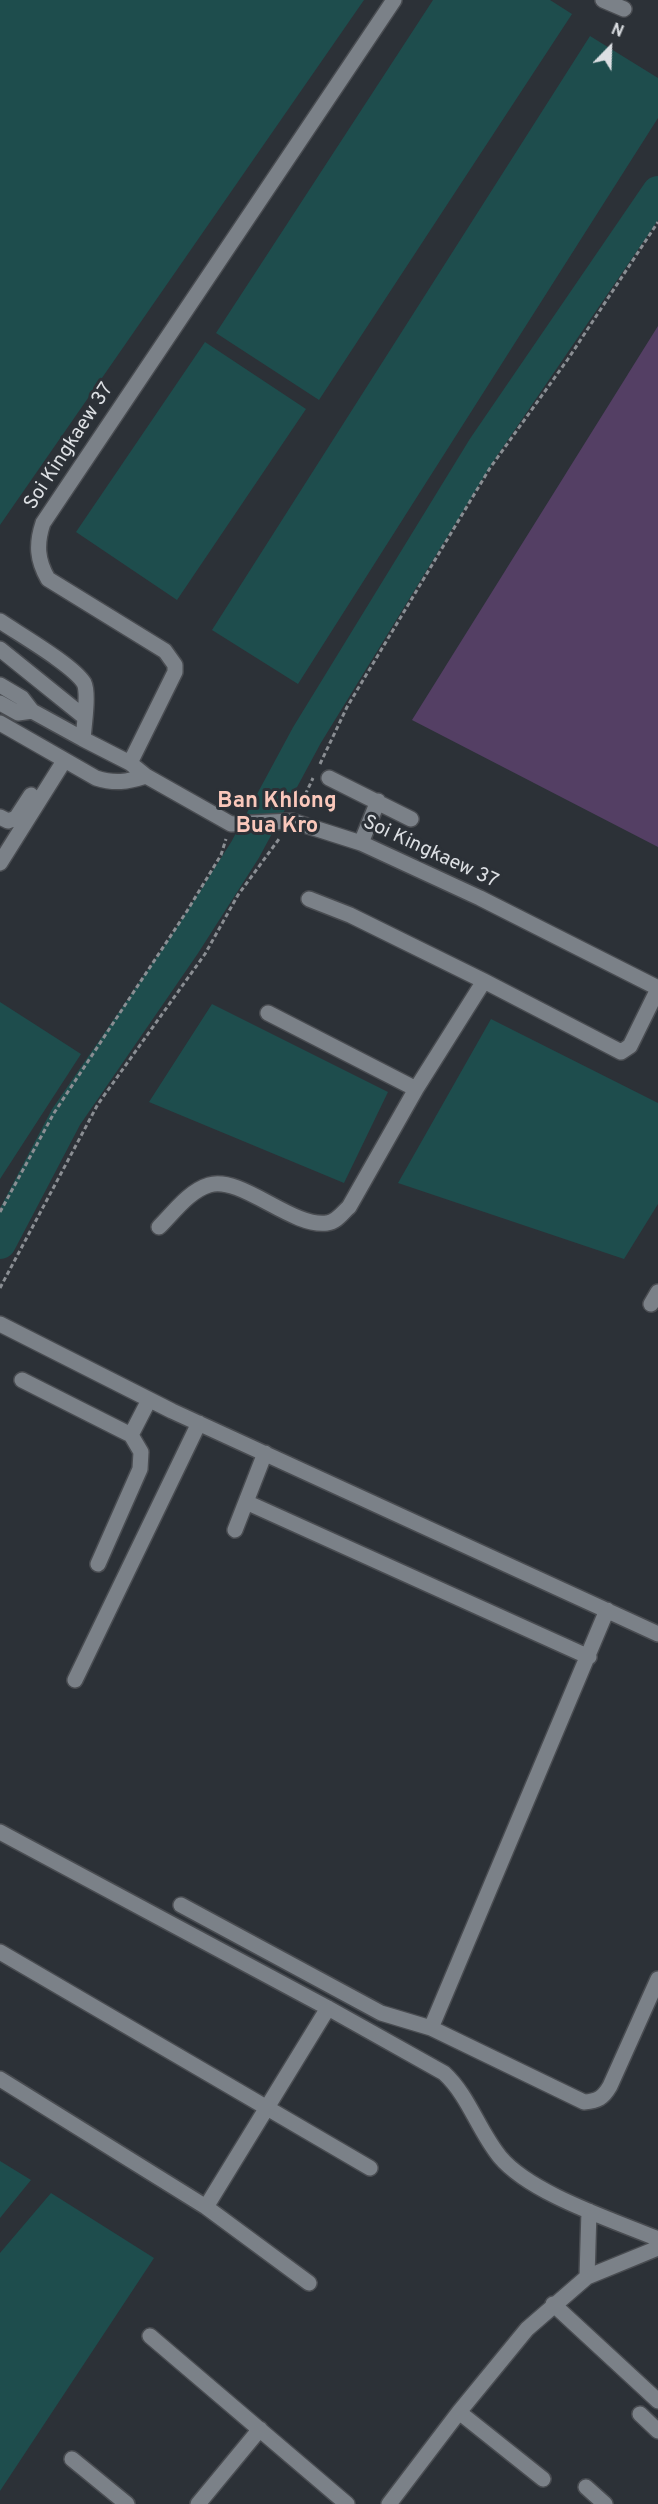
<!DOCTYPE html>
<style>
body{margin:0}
#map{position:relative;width:658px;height:2504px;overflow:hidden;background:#2c3137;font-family:Overpass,sans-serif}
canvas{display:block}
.north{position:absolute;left:580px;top:18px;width:60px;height:60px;-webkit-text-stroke:4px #2c3137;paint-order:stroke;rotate:23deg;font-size:16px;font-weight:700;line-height:24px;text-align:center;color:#dcdfe3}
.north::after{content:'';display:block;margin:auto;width:21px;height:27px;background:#dcdfe3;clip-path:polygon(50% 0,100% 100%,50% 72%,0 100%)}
</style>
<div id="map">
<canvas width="658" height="2504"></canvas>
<div class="north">N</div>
</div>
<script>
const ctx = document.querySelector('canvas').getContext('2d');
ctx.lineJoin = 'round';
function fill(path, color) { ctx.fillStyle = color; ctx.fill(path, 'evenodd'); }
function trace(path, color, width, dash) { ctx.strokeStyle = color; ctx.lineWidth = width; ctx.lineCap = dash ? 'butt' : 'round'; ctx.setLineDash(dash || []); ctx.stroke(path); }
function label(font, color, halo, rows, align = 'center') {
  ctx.font = font + ' Overpass,sans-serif'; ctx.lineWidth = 6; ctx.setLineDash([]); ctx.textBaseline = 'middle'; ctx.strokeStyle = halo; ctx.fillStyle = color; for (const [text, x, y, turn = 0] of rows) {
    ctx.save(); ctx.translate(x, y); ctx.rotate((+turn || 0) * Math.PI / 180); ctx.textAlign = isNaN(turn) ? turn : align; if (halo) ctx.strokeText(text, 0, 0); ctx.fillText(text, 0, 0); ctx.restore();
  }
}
fill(new Path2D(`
 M658 326V847L412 720Z`), '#543f64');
fill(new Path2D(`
 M0 0H364L0 525Z
 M433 0H550L572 14 319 400 216 333Z
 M590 36 658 78V118L298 684 212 630Z
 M205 342 306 409 177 600 76 532Z
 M0 1002 81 1054 0 1179Z
 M212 1004 388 1092 344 1183 149 1102Z
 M491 1019 658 1103V1204L624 1259 398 1183Z
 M0 2161 31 2180 0 2218Z
 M51 2193 154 2258 0 2491V2253Z`), '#1e4d4d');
trace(new Path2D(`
 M0 1243 66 1117 185 944 245 850 307 735 483 448 658 192`), '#1e4d4d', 32);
const minor = new Path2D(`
 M394 0 43 523C36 544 37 560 48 579L165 651 175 665V672L130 763 146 776 231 824 292 821 361 843 480 898 658 988
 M603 0 624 9
 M0 621C19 634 73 665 84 683 89 693 84 726 83 739L130 763
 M0 649 83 716
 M0 685 22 698 32 711 83 739
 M0 703 18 713 32 711
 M0 723 96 778C115 784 127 782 146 776
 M329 778 411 819
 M0 817 8 821 16 818 31 795
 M361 843 378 801
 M0 863 64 761
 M309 899 350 915 484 981 621 1052 630 1046 658 989
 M268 1013 416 1089
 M159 1227C174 1212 189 1191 209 1185 241 1175 292 1228 327 1223 337 1222 343 1212 349 1207L416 1089 484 981
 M651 1304 658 1292
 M0 1324 172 1411 658 1634
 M22 1380 131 1435
 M246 1502 589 1657
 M235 1530 265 1453
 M98 1564 140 1469 141 1452 131 1435 149 1400
 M75 1680 199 1423
 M0 1832 328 2008 444 2073C469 2096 478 2130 500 2157 531 2194 613 2220 658 2239
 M181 1905 381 2013 431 2028 584 2102C598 2101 603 2098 610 2086L658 1979
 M0 1952 370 2168
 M431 2028 607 1610
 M0 2079 206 2207 309 2283
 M206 2207 328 2008
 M587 2277 589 2211
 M553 2304 658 2401
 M150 2336 347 2504
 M459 2412 543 2479
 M640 2414 658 2431
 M72 2459 127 2504
 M586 2487 605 2504
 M198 2504 260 2429
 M389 2504 459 2412 527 2329 587 2277 658 2248`);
trace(minor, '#494c51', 18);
trace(new Path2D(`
 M320 764 347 707 490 468 568 359 658 222
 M299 808 313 778
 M0 1212 54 1113 187 911 221 855 226 839
 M0 1288 98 1104 205 954 238 895 279 839`), '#8a8e93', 3, [4.5, 3]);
trace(minor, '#7b8188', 15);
label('20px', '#dcdfe3', '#2c3137', [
 ["Soi Kingkaew 37",70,447,-57],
 ["Soi Kingkaew 37",430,853,25]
]);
label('bold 22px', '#fac8bb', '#2c3137', [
 ["Ban Khlong",277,803],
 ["Bua Kro",277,828]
]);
</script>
